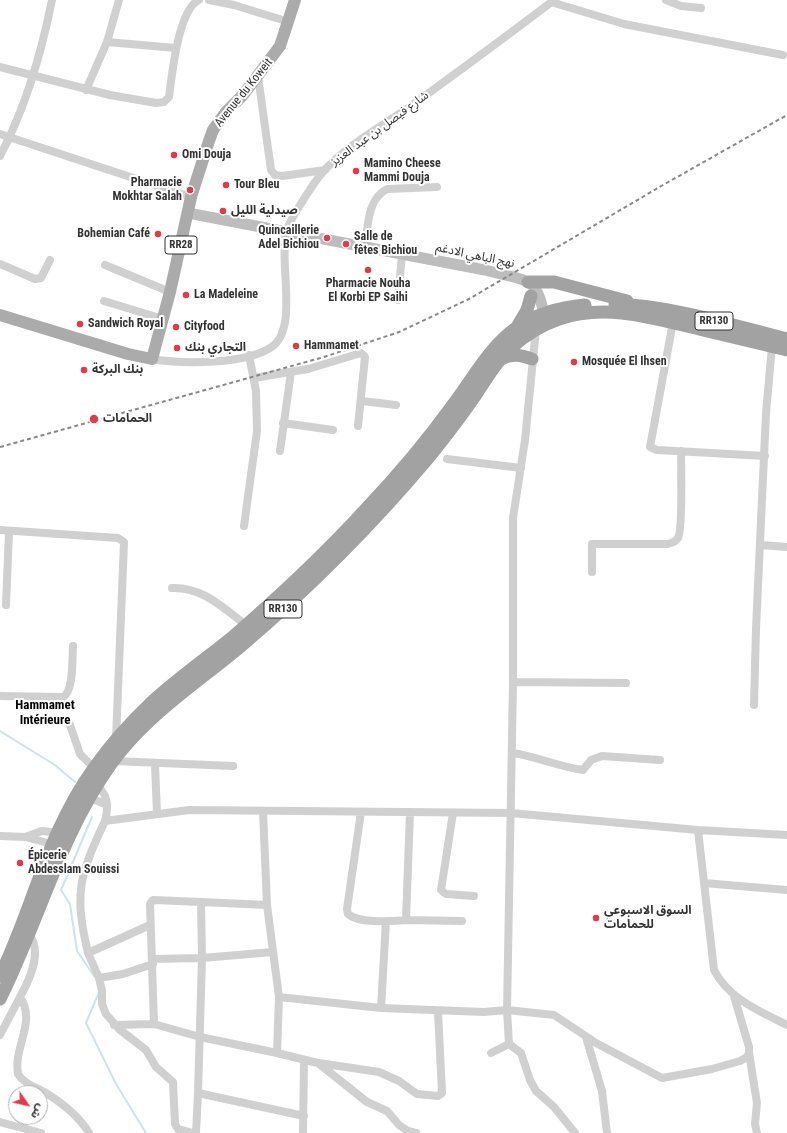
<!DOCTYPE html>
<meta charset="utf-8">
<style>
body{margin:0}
#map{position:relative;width:787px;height:1133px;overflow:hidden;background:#fff;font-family:"Roboto Condensed","Noto Sans Arabic",sans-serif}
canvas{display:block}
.north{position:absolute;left:8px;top:1085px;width:40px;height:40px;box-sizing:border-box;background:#fff;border:1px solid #adadad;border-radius:50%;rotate:124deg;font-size:11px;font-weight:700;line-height:16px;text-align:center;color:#333}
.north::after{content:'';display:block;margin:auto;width:14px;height:18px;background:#e63946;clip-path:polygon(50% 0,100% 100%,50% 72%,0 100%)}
</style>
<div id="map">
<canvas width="787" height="1133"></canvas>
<div class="north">ش</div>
</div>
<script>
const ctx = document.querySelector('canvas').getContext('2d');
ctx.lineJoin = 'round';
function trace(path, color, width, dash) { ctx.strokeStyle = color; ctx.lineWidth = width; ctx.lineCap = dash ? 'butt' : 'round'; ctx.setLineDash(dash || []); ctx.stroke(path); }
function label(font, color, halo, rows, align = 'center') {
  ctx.font = font + ' "Roboto Condensed","Noto Sans Arabic",sans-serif'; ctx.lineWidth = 4; ctx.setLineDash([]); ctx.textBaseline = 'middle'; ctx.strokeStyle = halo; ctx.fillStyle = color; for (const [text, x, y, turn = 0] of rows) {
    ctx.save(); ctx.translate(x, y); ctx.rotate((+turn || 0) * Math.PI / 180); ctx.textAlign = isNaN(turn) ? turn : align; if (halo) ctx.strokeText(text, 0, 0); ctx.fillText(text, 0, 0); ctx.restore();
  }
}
trace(new Path2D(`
 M0 731 55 765 75 782
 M92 817 61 890 70 904 77 951 94 976
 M99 992 86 1023 116 1084 146 1133`), '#cfe2ee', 2);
trace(new Path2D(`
 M209 0 234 5 289 22
 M666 0 681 6 701 8
 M551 2 624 24 783 55
 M107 42 176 48
 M0 67 110 95 156 103 164 102 169 97C172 75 178 10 199 0
 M258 76 271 170 275 175 282 176 325 170
 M86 90 107 42 119 0
 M0 134 191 197
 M0 156C26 107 41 55 52 0
 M365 247C368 227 367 199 387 189L437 187
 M0 264 35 279 41 278 50 260
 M105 265 170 292
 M398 300 402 254
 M104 301 163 319
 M673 322 650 447 657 450 765 456
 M152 359C182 364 247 365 273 346 298 327 279 262 286 232 288 223 307 194 313 185 334 152 379 128 411 106 459 71 507 36 554 0
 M254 378 308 369 361 353 365 357 358 426
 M362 401 396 405
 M283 423 333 430
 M280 451 291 372
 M447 459 521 468
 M244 526 257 431 256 391 249 355
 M0 530 118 538 124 542 116 739
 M761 545 787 547
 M592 572V544H667C671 543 675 543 678 538 683 530 681 465 681 451
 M172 588C203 587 222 607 246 625
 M6 605 9 532
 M513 682 626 683
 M0 696 63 697C74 692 72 658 73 646
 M754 705 756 629 766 413 772 346
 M70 725 80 754 94 768
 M512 753C536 756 559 767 583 770L591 760 602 756 660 760
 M113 761 233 766
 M155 764 157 814
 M94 784C108 792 109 807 105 821L189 810 511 813 698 830 787 835
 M86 796 107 805
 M263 811 267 905 279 997 277 1053 318 1063 367 1102 387 1111 399 1125 408 1131 416 1133
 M361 812 347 909 348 914C359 924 391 921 406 920
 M410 812 406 920 462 921
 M453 813 441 890 446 894 474 896
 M105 821C79 876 74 894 88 953L150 925
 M698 830 714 970C729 999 759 1011 787 1025
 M0 836 25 837 56 845
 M25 837 42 831 61 833
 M704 883 787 890
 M201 902 153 900 150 904 154 1024 200 1037 277 1053
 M267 905 201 902 202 958 198 1093 304 1116
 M386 921 381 1008 484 1012 507 1010 554 1015 596 1043 662 1078 712 1069 740 1061 747 1057 749 1053V1047L734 996
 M29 935C43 951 29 981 20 997 37 1022 13 1047 18 1074 24 1084 36 1087 46 1093 62 1103 79 1116 89 1133
 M88 953 99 978 102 991V1004L106 1014 119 1029 146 1050 156 1067 173 1082 175 1124 178 1129 193 1133
 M153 959 202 958 273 952
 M99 978 123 974 153 964
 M279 997 381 1008
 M114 1025 154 1024
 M0 1035 20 997
 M586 1037 602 1091 607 1133
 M509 1044 521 1053 530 1080 536 1091 554 1107 575 1133
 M491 1053 509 1044 507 1010 513 682V518L525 440 536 329
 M749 1053 757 1103 755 1124 757 1133
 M319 1063 379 1072 399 1081 417 1094 438 1096 442 1093 438 1011
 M0 1122 41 1133
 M196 1133 198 1093
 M303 1133 304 1060`), '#d0d0d0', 8);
trace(new Path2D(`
 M188 213 485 270C495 273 520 277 528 282 540 289 544 309 543 322`), '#bdbdbd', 11);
trace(new Path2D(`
 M0 315 128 354 152 359 170 292 191 197 209 141 213 130 226 112 243 95 280 46 295 0`), '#ababab', 12);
trace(new Path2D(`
 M528 282H554L627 301
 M615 304C673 306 731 325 787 339
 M517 327 527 310 531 296
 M501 359C512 353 521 355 532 359
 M0 976C34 906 47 833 94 768 111 744 131 722 152 702 178 678 207 658 234 636 280 596 326 553 367 508 397 476 426 442 452 406 472 380 489 347 516 328 536 314 562 307 585 305
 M0 999C39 921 60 835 111 764 145 716 197 683 241 646 309 588 372 525 429 457 446 436 462 415 477 393 487 378 497 360 511 348 525 335 541 325 559 319 605 303 653 318 699 329 728 336 758 343 787 350`), '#a2a2a2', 13);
trace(new Path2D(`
 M0 447 324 357 399 332 469 299 663 185 787 115`), '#888', 2, [4, 3]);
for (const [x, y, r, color] of [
 [174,155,4,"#e63946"],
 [356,171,4,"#e63946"],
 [226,185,4,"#e63946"],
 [190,190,4,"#e63946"],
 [223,211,4,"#e63946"],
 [158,234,4,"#e63946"],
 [327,238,4,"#e63946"],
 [346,244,4,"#e63946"],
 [368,270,4,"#e63946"],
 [186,295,4,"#e63946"],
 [80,324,4,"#e63946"],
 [176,327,4,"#e63946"],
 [296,346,4,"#e63946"],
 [177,348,4,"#e63946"],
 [574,362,4,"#e63946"],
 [84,370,4,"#e63946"],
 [94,419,5,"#e63946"],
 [20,863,4,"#e63946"],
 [596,918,4,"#e63946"]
]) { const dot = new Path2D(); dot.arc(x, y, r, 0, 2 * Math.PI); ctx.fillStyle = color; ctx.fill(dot); trace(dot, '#fff', 1.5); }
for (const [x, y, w] of [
 [181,245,32],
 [714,321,38],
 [283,609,38]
]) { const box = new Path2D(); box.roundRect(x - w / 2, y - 9, w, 18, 3); ctx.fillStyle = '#fff'; ctx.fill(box); trace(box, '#333', 1); }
label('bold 11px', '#333', null, [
 ["RR28",181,245],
 ["RR130",714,321],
 ["RR130",283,609]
]);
label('12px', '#333', '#fff', [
 ["Avenue du Koweit",244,93,-51],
 ["شارع فيصل بن عبد العزيز",380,129,-36],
 ["نهج الباهي الادغم",475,256,12]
]);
label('bold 12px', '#333', '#fff', [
 ["Omi Douja",182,155],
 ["Mamino Cheese",364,164],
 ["Mammi Douja",364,178],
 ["Pharmacie",182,183,"right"],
 ["Mokhtar Salah",182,197,"right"],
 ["Tour Bleu",234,185],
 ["صيدلية الليل",231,211],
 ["Quincaillerie",319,231,"right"],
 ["Adel Bichiou",319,245,"right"],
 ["Bohemian Café",150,234,"right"],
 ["Salle de",354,237],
 ["fêtes Bichiou",354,251],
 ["Pharmacie Nouha",368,284,"center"],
 ["El Korbi EP Saihi",368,298,"center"],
 ["La Madeleine",194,295],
 ["Sandwich Royal",88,324],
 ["Cityfood",184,327],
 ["Hammamet",304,346],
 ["التجاري بنك",185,348],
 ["Mosquée El Ihsen",582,362],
 ["بنك البركة",92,370],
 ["الحمامات",103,419],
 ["Épicerie",28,856],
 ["Abdesslam Souissi",28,870],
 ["السوق الاسبوعي",604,911],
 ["للحمامات",604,925]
], 'left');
label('bold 13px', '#000', '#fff', [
 ["Hammamet",45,706],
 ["Intérieure",45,721]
]);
</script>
